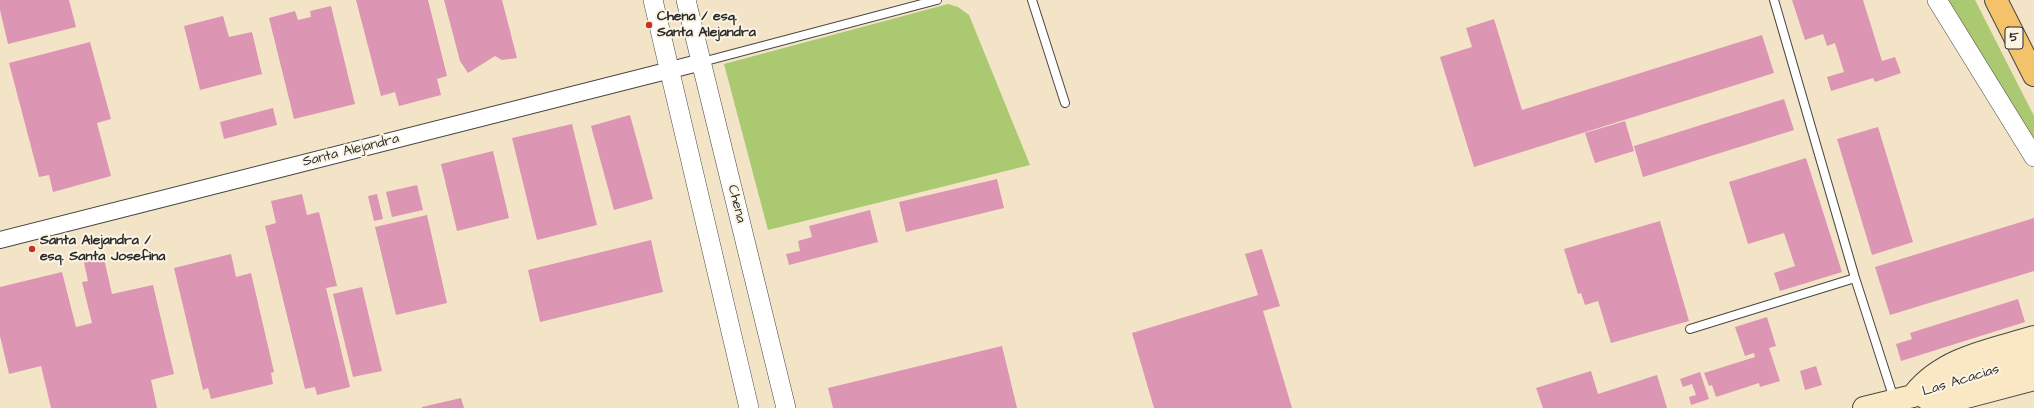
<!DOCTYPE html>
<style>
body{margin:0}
canvas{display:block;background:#f3e4c8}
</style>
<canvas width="2034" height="408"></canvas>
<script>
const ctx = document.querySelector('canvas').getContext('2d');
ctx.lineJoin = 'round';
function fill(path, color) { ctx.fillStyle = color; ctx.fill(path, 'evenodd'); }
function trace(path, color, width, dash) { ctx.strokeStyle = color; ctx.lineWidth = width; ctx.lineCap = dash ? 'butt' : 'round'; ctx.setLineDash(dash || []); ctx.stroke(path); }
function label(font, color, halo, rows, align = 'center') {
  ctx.font = font + ' "Architects Daughter",sans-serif'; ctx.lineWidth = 4; ctx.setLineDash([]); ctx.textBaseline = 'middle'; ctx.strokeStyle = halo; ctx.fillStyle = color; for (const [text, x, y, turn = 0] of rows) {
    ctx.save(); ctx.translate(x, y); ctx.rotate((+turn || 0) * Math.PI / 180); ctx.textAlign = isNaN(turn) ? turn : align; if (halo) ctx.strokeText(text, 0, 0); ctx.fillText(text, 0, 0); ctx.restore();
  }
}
fill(new Path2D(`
 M1946 0H1975L2034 116V138Z
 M948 4 958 7 969 15 1030 165 768 230 724 64Z`), '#aac971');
fill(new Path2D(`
 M0 0H69L76 27 8 44 0 10Z
 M356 0H428L447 76 437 79 441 95 399 106 395 92 381 96Z
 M444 0H502L517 58 502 60 495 56 468 73 460 61Z
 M1792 0H1863L1882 61 1895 57 1901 73 1875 82 1873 78 1831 91 1827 77 1844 72 1835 43 1827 46 1823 34 1805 40Z
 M331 6 355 104 294 119 269 18 295 11 298 20 311 17 310 11Z
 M223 16 229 37 252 32 262 74 200 90 184 26Z
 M1494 19 1522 110 1762 35 1774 73 1474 167 1440 57 1472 47 1466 28Z
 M90 42 111 119 97 123 111 176 53 192 49 175 39 177 9 63Z
 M1784 99 1794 130 1643 177 1634 146Z
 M273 108 277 125 224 139 220 122Z
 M630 115 653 199 614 210 591 126Z
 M1625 121 1634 151 1595 163 1585 133Z
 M572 124 597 225 537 240 512 138Z
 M1878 127 1913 242 1872 255 1837 139Z
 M493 151 509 218 457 231 441 164Z
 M1806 158 1842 272 1780 291 1774 273 1795 266 1784 233 1748 244 1729 182Z
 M997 179 1004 208 906 232 899 202Z
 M417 185 423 210 392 217 386 192Z
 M302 194 307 215 319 212 337 286 326 288 350 387 317 395 315 387 305 389 265 226 276 223 271 201Z
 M377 194 383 219 374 221 368 196Z
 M870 210 878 242 789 265 786 254 800 251 798 241 812 237 809 226Z
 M427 215 447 303 396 315 375 227Z
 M2034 218V271L1890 315 1875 267Z
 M1660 221 1689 321 1611 343 1598 301 1585 305 1581 293 1578 294 1564 249Z
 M651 240 663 292 540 322 528 270Z
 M1262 249 1280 306 1263 311 1292 408H1154L1132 333 1258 295 1245 254Z
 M103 254 112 294 153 285 174 374 151 380 157 408H51L41 366 9 374 0 336V287L62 272 76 327 92 323 82 282 88 281 83 258Z
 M231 254 236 277 251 273 274 372 271 373 273 384 211 399 208 388 203 390 174 268Z
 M362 287 382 371 353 377 333 294Z
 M2018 299 2025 322 1901 361 1896 344 1912 339 1910 333Z
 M1767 317 1776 346 1769 348 1780 381 1760 387 1759 383 1716 397 1712 385 1709 386 1704 373 1755 357 1754 353 1745 356 1735 327Z
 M1002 346 1017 408H833L828 388Z
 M1816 366 1822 385 1805 390 1800 371Z
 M1591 371 1598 394 1657 375 1667 408H1543L1536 388Z
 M1700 372 1709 399 1691 405 1689 397 1696 395 1692 384 1683 387 1680 379Z
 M461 398 464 408H422V407Z`), '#dc95b3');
const service = new Path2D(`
 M1032 0 1065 103
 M1774 0 1855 278 1894 399
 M702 62 937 0
 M1690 329 1855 278`);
const minor = new Path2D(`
 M0 240 702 62`);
const tertiary = new Path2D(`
 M653 0 749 408
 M686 0 786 408
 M1937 0 2034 157`);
const secondary = new Path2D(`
 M1915 393C1944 357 1992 350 2034 337
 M1926 398 1966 397 2034 379
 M1864 408 1913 396 2034 358`);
const motorway = new Path2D(`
 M1996 0 2034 75`);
trace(service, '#494743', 10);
trace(minor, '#494743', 18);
trace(tertiary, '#494743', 20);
trace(secondary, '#494743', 24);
trace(motorway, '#494743', 24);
trace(service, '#fff', 8);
trace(minor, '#fff', 16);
trace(tertiary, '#fff', 19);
trace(secondary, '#fae7c3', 22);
trace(motorway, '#f3c26a', 22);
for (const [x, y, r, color] of [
 [649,25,4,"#c8321e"],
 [32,249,4,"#c8321e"]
]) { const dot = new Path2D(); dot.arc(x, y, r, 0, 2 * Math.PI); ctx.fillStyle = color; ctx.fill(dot); trace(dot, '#fcf5e5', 1.5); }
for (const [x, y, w] of [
 [2014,38,18]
]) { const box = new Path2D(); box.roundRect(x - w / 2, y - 11, w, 22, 3); ctx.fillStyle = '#fcf5e5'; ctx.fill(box); trace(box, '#2b2b2b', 1); }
label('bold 13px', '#2b2b2b', null, [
 ["5",2014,38]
]);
label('bold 14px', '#2b2b2b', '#fcf5e5', [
 ["Chena / esq.",657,17],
 ["Santa Alejandra",657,33],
 ["Santa Alejandra /",40,241],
 ["esq. Santa Josefina",40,257]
], 'left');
label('14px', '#2b2b2b', '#fcf5e5', [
 ["Santa Alejandra",351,151,-14],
 ["Chena",736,204,76],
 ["Las Acacias",1961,381,-17]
]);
</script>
